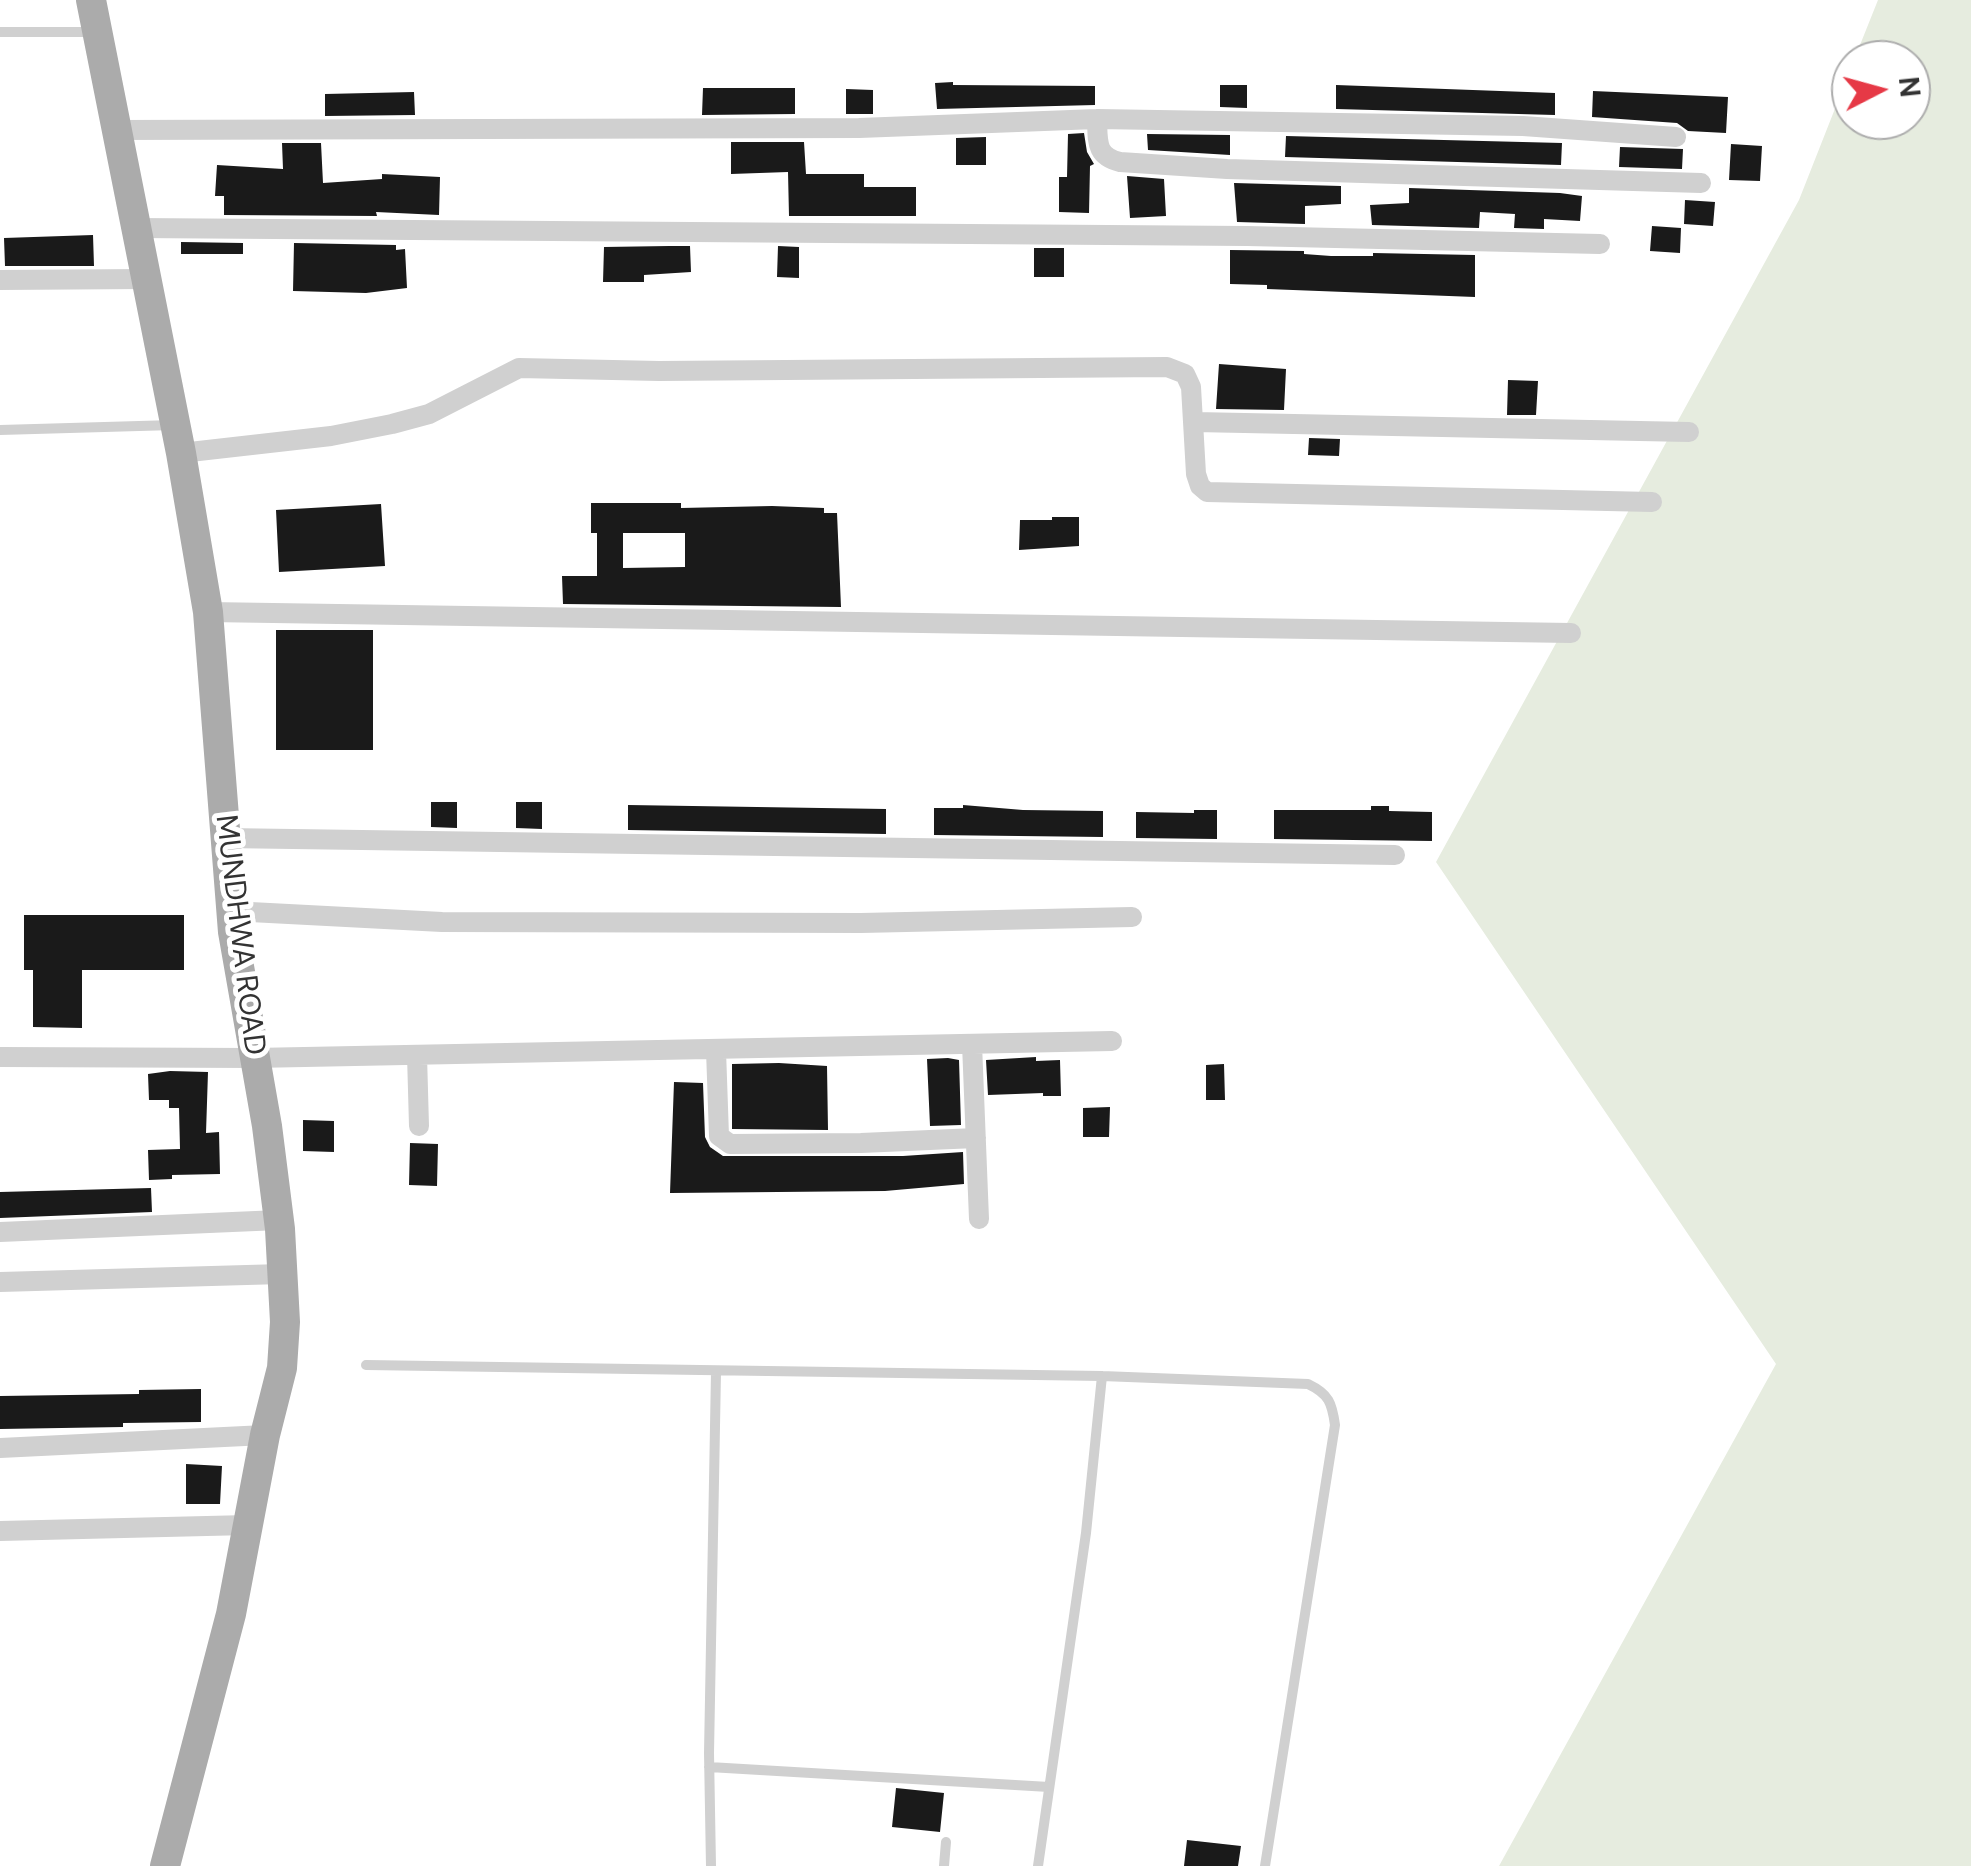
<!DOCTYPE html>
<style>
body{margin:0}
#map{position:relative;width:1971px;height:1866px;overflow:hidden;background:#fff;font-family:"DM Sans",sans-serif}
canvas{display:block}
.north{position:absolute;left:1831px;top:40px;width:100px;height:100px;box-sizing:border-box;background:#fff;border:2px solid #adadad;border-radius:50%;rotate:84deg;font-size:28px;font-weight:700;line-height:40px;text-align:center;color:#333}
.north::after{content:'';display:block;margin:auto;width:35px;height:45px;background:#e63946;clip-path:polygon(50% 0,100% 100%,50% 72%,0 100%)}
</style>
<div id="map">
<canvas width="1971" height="1866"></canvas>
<div class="north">N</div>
</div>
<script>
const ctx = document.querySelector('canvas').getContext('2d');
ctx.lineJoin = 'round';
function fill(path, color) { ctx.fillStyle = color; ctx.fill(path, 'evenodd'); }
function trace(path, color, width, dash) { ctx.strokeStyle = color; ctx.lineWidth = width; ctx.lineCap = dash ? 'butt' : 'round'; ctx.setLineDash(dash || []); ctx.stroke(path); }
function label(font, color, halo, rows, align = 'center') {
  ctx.font = font + ' "DM Sans",sans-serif'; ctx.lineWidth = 10; ctx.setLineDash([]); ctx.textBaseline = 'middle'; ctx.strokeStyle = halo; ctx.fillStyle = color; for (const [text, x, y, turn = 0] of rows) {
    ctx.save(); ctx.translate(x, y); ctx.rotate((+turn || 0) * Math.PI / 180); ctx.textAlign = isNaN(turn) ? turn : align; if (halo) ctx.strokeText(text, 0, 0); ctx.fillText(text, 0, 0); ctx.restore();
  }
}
fill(new Path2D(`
 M1878 0H1971V1866H1499L1776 1364 1436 862 1799 200 1851 68V120H1911V60H1854Z`), '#e6ecdf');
fill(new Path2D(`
 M953 82V85L1095 86V105L937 109 935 83Z
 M1220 85H1247V108L1220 107Z
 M1336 85 1555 93V115L1336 109Z
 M703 88H795V114L702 115Z
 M846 89 873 90V114H846Z
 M1593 91 1728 97 1726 133 1688 131 1677 123 1592 117Z
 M414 92 415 115 325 116V94Z
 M1084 133 1087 152 1094 164 1090 166 1089 213 1059 212V177H1067L1068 134Z
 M1147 134 1230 135V155L1148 150Z
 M1286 136 1562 143 1561 165 1285 157Z
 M986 137V165H956V138Z
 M731 142H804L806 174H864V187H916V216H789L788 172 731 174Z
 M282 143H321L323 183 382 179V174L440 177 439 215 376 212 377 216 224 215V196H215L217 165 283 169Z
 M1731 144 1762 146 1760 181 1729 180Z
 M1620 147 1683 149 1682 169 1619 167Z
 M1127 176 1164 179 1166 216 1130 218Z
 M1234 183 1341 186V204L1305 206V224L1237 222Z
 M1409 188 1560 193 1582 196 1580 221 1544 219V229L1514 228 1515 214 1480 212 1479 228 1372 225 1370 205 1409 203Z
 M1685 200 1715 202 1713 226 1684 224Z
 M1652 226 1681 228 1680 253 1650 251Z
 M93 235 94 266H5L4 238Z
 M181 242 243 243V254H181Z
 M294 243 396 245V250L405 249 407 288 366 293 293 291Z
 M669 246H690L691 272 644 275V282H603L604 247Z
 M778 246 799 247V278L777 277Z
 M1034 248H1064V277H1034Z
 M1230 250 1304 251V254L1331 256H1373V253L1475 255V297L1267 289V285L1230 284Z
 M1219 364 1286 369 1284 410 1216 409Z
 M1508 380 1538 381 1536 415H1507Z
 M1309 438 1340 439 1339 456 1308 455Z
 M591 503H681V508L772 506 824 508V513H837L841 607 563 604 562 576H597V533H591ZM623 533H685V567L623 568Z
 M381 504 385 566 279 572 276 510Z
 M1052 517H1079V546L1019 550 1020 520H1052Z
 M276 630H373V750H276Z
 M431 802H457V828L431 827Z
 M516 802H542V829L516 828Z
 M628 805 886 809V834L628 830Z
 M963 805 1023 810 1103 811V837L934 835V808H963Z
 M1371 806H1389V811L1432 812V841L1274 839V810H1371Z
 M1194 810H1217V839L1136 838V812L1194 813Z
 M24 915H184V970H82V1028L33 1027V970H24Z
 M1036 1057V1061L1060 1060 1061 1096H1043V1093L988 1095 986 1060Z
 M948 1058 959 1060 961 1125 930 1126 927 1059Z
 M779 1063 827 1066 828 1130 732 1129V1064Z
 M1224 1064 1225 1100H1206V1065Z
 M170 1071 208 1072 206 1133 219 1132 220 1174 172 1175V1179L149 1180 148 1150 180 1149 179 1108H169V1100H149L148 1074Z
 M674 1082 703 1083 705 1137 710 1147 723 1156H903L963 1152 964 1184 885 1191 670 1193Z
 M1110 1107 1109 1137H1083V1108Z
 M303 1120 334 1121V1152L303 1151Z
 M410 1143 438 1144 437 1186 409 1185Z
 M151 1188 152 1212 0 1218V1192Z
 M201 1389V1422L123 1423V1427L0 1429V1396L139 1394V1390Z
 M186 1464 222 1466 220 1504H186Z
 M896 1788 944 1793 940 1832 892 1827Z
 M1187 1840 1241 1846 1238 1866H1184Z`), '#1a1a1a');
trace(new Path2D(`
 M0 32H94
 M0 430 174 425
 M366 1365 1102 1376 1308 1384C1329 1394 1332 1403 1335 1425L1265 1866
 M709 1767 1049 1787
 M711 1866 709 1753 716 1372
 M944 1866 946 1842
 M1038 1866 1086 1533 1102 1376`), '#d0d0d0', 10);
trace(new Path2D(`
 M1097 119C1098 141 1095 156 1120 162L1227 169 1701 183
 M115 130 859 128 1097 119 1523 126 1676 137
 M135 228 1247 236 1600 244
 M0 280 145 279
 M1195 422 1689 432
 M181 453 331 436 392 424 429 414 519 368 659 371 1167 367 1185 374 1191 387 1196 474 1200 486 1207 492 1652 502
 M208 612 1571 633
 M224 838 1395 855
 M231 911 442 922 861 923 1132 917
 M972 1044 979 1219
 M716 1050 719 1136 730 1144 861 1143 976 1138
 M417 1055 419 1126
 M0 1057 254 1058 1112 1041
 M0 1232 279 1220
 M0 1282 282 1274
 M0 1448 265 1435
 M0 1531 248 1525`), '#d0d0d0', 20);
trace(new Path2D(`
 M91 0 181 453 208 612 233 932 267 1126 280 1229 285 1322 282 1368 265 1435 231 1614 165 1866`), '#ababab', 30);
label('30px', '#333', '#fff', [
 ["MUNDHWA ROAD",239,935,83]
]);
</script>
